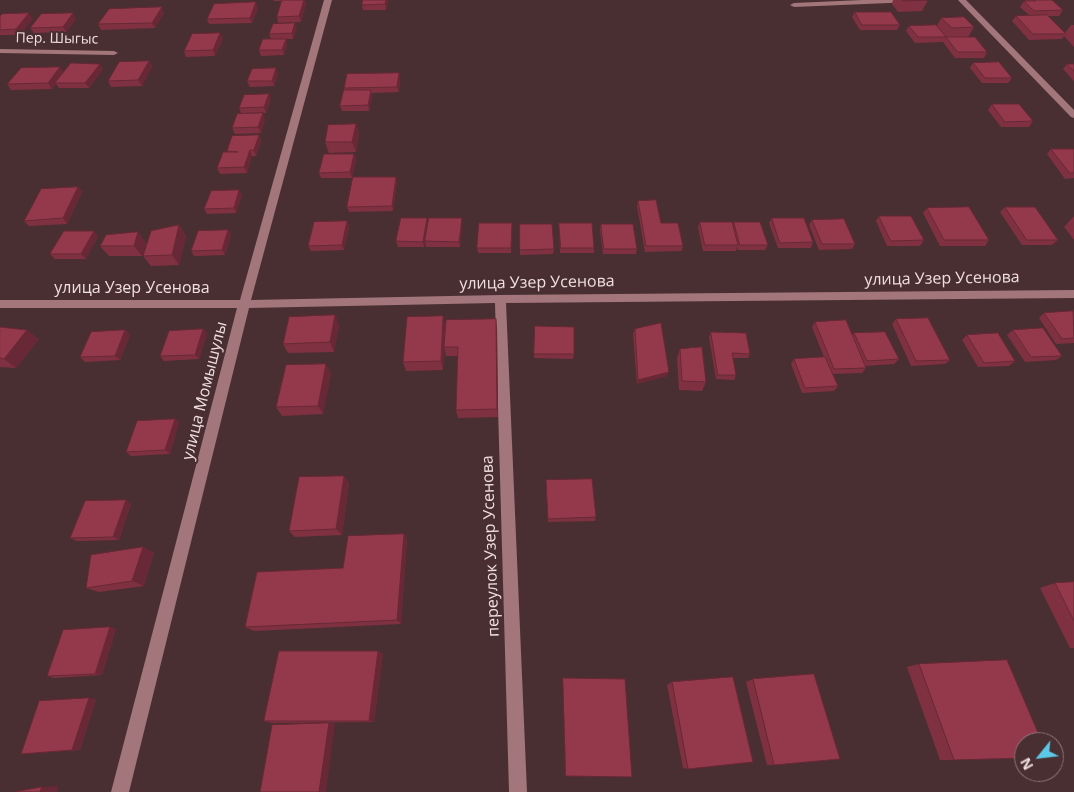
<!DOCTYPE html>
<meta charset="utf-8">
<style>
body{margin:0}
#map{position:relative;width:1074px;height:792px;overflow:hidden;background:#492f32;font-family:"Open Sans",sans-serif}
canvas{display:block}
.north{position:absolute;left:1014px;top:732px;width:50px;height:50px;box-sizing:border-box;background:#492f32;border:1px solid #8c7578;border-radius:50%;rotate:241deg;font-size:14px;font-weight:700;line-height:20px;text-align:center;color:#f0dfe0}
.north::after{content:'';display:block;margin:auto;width:18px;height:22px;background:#5cc7e7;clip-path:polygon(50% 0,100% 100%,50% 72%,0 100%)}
</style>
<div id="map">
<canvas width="1074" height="792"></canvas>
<div class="north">N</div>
</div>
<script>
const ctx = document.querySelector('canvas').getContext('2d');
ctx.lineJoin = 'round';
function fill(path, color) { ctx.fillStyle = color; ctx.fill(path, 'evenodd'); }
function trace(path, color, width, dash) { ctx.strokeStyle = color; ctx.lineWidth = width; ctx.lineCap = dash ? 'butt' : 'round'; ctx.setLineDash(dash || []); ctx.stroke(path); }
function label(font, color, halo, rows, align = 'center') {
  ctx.font = font + ' "Open Sans",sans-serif'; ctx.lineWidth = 4; ctx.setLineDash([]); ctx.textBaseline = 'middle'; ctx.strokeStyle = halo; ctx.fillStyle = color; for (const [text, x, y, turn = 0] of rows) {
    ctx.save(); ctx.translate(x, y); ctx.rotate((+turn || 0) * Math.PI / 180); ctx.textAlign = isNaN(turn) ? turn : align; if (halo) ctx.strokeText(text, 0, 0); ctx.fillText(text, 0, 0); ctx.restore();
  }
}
fill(new Path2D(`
 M324 0H332L251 300 500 295 1074 290V298L506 303 527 792H509L495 303 249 308 129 792H111L237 308H0V300H240Z
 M862 0H917L913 2 794 7 790 5 794 3Z
 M958 0H966L1074 110V118L1071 117Z
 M0 49 114 51 118 53 114 55 0 53Z`), '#a2767b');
fill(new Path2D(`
 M273 0H304L306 4 301 22 278 23 277 17 282 1H274Z
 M388 0 386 10H363L362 5Z
 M893 0H928L922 11 898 12 892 4Z
 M1026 0H1052L1063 10 1059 16H1048L1065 33 1071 25H1074V47L1064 36 1062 39 1029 40 1012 21 1016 16 1029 15 1020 7 1024 1H1026Z
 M258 8 252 23 209 24 207 19Z
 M855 12 900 25 897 30H860L852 17Z
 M164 13 155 28 101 30 98 24Z
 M0 16 33 19 20 35H0Z
 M941 18 974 27 968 37 987 52 984 58H955L943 42 945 38 943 42 915 43 906 31 909 26H937Z
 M76 19 66 32 34 33 30 28Z
 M297 28 293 39H286L287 44 284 55 261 56 259 50 271 39 269 34Z
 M223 38 215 56 186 57 184 51Z
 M149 61 152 67 142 86 111 87 108 81Z
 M973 63 1012 78 1008 83H982L970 68Z
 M1067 64H1074V81L1063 69Z
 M103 69 89 88H59L56 84 52 89 11 90 7 84 64 72Z
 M399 73 400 79 399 92 372 93V95L369 111H342L340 106 344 90V88Z
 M278 74 274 86 250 87 247 81Z
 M271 99 266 113H241L239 108Z
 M992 104 1033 121 1029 127H1001L988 110Z
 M265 119 261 133 235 134 232 128Z
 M356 124 359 134 356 152 329 153 325 142Z
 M259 135 261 141 256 156H252L247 173 220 174 217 168 227 152V151Z
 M1051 149H1074V178L1065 179 1047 154Z
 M354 154 356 159 352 178H321L319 173Z
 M397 182 393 211 349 212 347 207Z
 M78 187 82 192 67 224 29 226 24 221Z
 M239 190 242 195 236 213 207 214 204 209Z
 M638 201 683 246 682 251 645 252 637 206Z
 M1005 207 1058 240 1052 245H1022L1000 212Z
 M927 208 989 240 985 246H940L923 213Z
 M879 216 924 240 920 246H887L876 221Z
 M1074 216V240L1064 227Z
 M427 218 428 223 462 224 460 247H426L425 241 426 236 424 247H398L396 241Z
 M772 218 813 242 811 248H778L769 223Z
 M812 220 855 244 852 249 819 250 809 225Z
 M347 221 349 227 344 250 311 251 308 246Z
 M700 222 733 224 734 222 768 245 765 250H738L737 247 736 251H703L698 227Z
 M512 223 511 253H478L477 248Z
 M559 223 594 248V253H560Z
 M520 224 554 249 553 254 520 255Z
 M601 224 637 249 636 254H603L600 229Z
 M179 225 186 236 179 265 151 266 143 256Z
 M228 230 231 235 225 255 194 256 191 251Z
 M138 232 146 243 142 256H109L100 246Z
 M98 236 86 259H55L50 254Z
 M1074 312V343L1056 344 1039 318 1044 313Z
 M335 315 339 325 334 352 288 353 283 344Z
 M443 316 445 326 443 370 406 371 403 362Z
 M896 319 950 360 945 364 911 366 892 324Z
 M815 322 852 336 854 333 899 359 894 364 865 366 866 368 862 373 832 374 838 386 834 391 802 393 791 364 794 359 824 357 812 327Z
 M535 326 574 354 573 359 534 358Z
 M0 327 39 339 16 368 0 367Z
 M497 328 498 417 458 418 456 410 458 356H446L444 347Z
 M203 329 207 334 199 359 164 361 160 356Z
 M635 329 667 376 637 384 633 334Z
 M125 330 130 335 120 360 85 362 80 357Z
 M1013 330 1062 356 1056 360 1025 362 1007 335Z
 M711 332 750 354 748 358H733L736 375 734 380 716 379 709 337Z
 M967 335 1015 361 1009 366 978 367 962 340Z
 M680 349 706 382 702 391 679 390 677 358Z
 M331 373 323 414 282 416 276 407Z
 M175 419 179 423 170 454 131 456 126 452Z
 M344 476 349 483 342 535 295 537 289 531Z
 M546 484 596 517 595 521 548 522Z
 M131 504 119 540 77 541 70 538Z
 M404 534 407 540 401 624 254 631 245 627 343 568Z
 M143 547 154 553 144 586 99 592 86 588Z
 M1074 582V648H1070L1040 588 1055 583Z
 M116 629 102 675 54 678 47 676Z
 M378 651 383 654 374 722 272 723 264 721Z
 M919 664 954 760H940L907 667Z
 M563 678 566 776 565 775Z
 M753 679 774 765H767L746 682Z
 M672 682 688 769 683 768 667 685Z
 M96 699 80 750 21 754Z`), '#7f3141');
fill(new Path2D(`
 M304 0 306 4 301 22 299 16Z
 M386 0H388L386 10 385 4Z
 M256 2 258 8 252 23 250 18Z
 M162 7 164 13 155 28 152 23Z
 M29 13 33 19 20 35 16 29Z
 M73 13 76 19 66 32 63 27Z
 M295 23 297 28 293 39 292 33Z
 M220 33 223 38 215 56 213 50Z
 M286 39 287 44 284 55 282 50Z
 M149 61 152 67 142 86 138 80Z
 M100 64 103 69 89 88 85 83Z
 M60 67 64 72 55 83 56 84 52 89 48 83Z
 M276 68 278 74 274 86 272 81Z
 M399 73 400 79 399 92 397 87Z
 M371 90 372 95 369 111 368 105Z
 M269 94 271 99 266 113 264 107Z
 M263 113 265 119 261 133 258 127Z
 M356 124 359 134 356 152 352 142Z
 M259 135 261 141 256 156 254 150Z
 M250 150 252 156 247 173 244 167Z
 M354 154 356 159 352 178 350 172Z
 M396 177 397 182 393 211 392 206Z
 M78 187 82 192 67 224 63 218Z
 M239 190 242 195 236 213 234 208Z
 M427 218 428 224 424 247 423 242Z
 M462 218V224L460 247 459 242Z
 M347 221 349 227 344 250 342 245Z
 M179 225 186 236 179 265 172 255Z
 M228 230 231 235 225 255 222 250Z
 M94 231 98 236 86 259 81 254Z
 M138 232 146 243 142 256 134 246Z
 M335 315 339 325 334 352 330 342Z
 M443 316 445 326 443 370 441 361Z
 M496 319 497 328 498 417 497 409Z
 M203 329 207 334 199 359 195 355Z
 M27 330 39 339 16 368 4 359Z
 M125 330 130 335 120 360 115 356Z
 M326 364 331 373 323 414 318 406Z
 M669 372 667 376 637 384 638 380Z
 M175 419 179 423 170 454 165 450Z
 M344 476 349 483 342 535 336 529Z
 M126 500 131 504 119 540 113 537Z
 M404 534 407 540 401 624 397 620Z
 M143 547 154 553 144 586 132 581Z
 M110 627 116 629 102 675 95 674Z
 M378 651 383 654 374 722 369 721Z
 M89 698 96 699 80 750H72Z
 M329 723 335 724 326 792H319Z
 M58 786 57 792H40L42 787Z`), '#682835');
const building = new Path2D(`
 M282 0H304L299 16 277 17Z
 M363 0H386L385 4 362 5Z
 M902 0H928L904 1Z
 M1034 0H1052L1063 10 1034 11 1024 1H1035Z
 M256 2 250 18 207 19 214 4Z
 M162 7 152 23 98 24 109 9Z
 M855 12H891L900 25H862Z
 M29 13 16 29 0 30V16L2 14Z
 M73 13 63 27 30 28 41 14Z
 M1047 15 1066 34H1033L1016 16Z
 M964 17 974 27 952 28 941 18Z
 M295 23 292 33 269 34 273 24Z
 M936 25 946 37H918L909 26Z
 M220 33 213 50 184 51 192 34Z
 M946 37H975L987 52H958Z
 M263 39H286L282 50H259Z
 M149 61 138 80 108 81 119 62Z
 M999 62 1012 78H985L973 63Z
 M71 63 100 64 85 83H55Z
 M1067 64H1074V71Z
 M60 67 48 83 7 84 21 68Z
 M276 68 272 81H247L252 69Z
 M399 73 397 87 344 88 347 74Z
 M344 90H371L368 105 340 106Z
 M269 94 264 107 239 108 244 95Z
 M992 104H1019L1033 121 1005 122Z
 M263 113 258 127 232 128 237 114Z
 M356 124 352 142H325L328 125Z
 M259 135 254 150H250L244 167 217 168 223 152H238L227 151 232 136Z
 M1051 149H1074V173H1070Z
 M324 154H354L350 172 319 173Z
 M353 177H396L392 206 347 207Z
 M78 187 63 218 24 221 41 189Z
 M239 190 234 208 204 209 211 191Z
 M656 200 661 223H678L683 246H646L638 201Z
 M969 207 989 240H944L927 208Z
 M1005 207H1035L1058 240H1027Z
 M879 216H911L924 240 891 241Z
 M401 218H427L423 242 396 241Z
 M429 218H462L459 242 425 241Z
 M772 218H804L813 242 780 243Z
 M844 219 855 244H822L812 220Z
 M347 221 342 245 308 246 314 222Z
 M700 222H732L738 245H705Z
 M734 222H760L768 245H740Z
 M479 223H512L511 248H477Z
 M559 223H592L594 248H561Z
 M520 224H552L554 249 520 250Z
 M601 224H633L637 249H604Z
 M179 225 172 255 143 256 151 231Z
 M228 230 222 250 191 251 198 231Z
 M64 231H94L81 254H50Z
 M138 232 134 246H100L106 235Z
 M1073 311 1074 338 1062 339 1044 313Z
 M335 315 330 342 283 344 289 317Z
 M443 316 441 361 403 362 407 317Z
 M928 318 950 360 916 361 896 319Z
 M496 319 497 409 456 410 458 347H444L446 320Z
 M846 320 866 368 834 369 815 322Z
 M661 323 669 372 638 380 635 329Z
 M535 326 574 327V354H534Z
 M0 327 27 330 4 359 0 358Z
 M1043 328 1062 356 1031 357 1013 330Z
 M203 329 195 355 160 356 169 331Z
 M125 330 115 356 80 357 91 332Z
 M711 332 746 333 750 354 732 353 736 375H718Z
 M885 332 899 359 867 361 854 333Z
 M998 333 1015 361 984 363 967 335Z
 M702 347 706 382 682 381 680 349Z
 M825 357 838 386 805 388 794 359Z
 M326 364 318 406 276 407 286 365Z
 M175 419 165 450 126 452 137 421Z
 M344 476 336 529 289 531 299 477Z
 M592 479 596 517 548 519 546 480Z
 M126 500 113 537 70 538 85 501Z
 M404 534 397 620 245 627 257 572 343 568 348 536Z
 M143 547 132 581 86 588 91 555Z
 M1074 582V621L1055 583Z
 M110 627 95 674 47 676 63 630Z
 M279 651H378L369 721H264Z
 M1007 660 1042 742H1024V758L954 760 919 664Z
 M814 674 840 759 774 765 753 679Z
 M733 677 753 762 688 769 672 682Z
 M563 678 625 679 632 777 566 776Z
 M89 698 72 750 21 754 39 701Z
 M329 723 319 792H260L272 725Z
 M42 787 40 792H14Z`);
fill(building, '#94394c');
trace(building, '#682835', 1);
label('14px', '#f0dfe0', '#492f32', [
 ["Пер. Шыгыс",57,39,1]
]);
label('16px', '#f0dfe0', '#492f32', [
 ["улица Узер Усенова",942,279,-1],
 ["улица Узер Усенова",537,283,-1],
 ["улица Узер Усенова",132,288],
 ["улица Момышулы",205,391,-76],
 ["переулок Узер Усенова",491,546,-92]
]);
</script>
